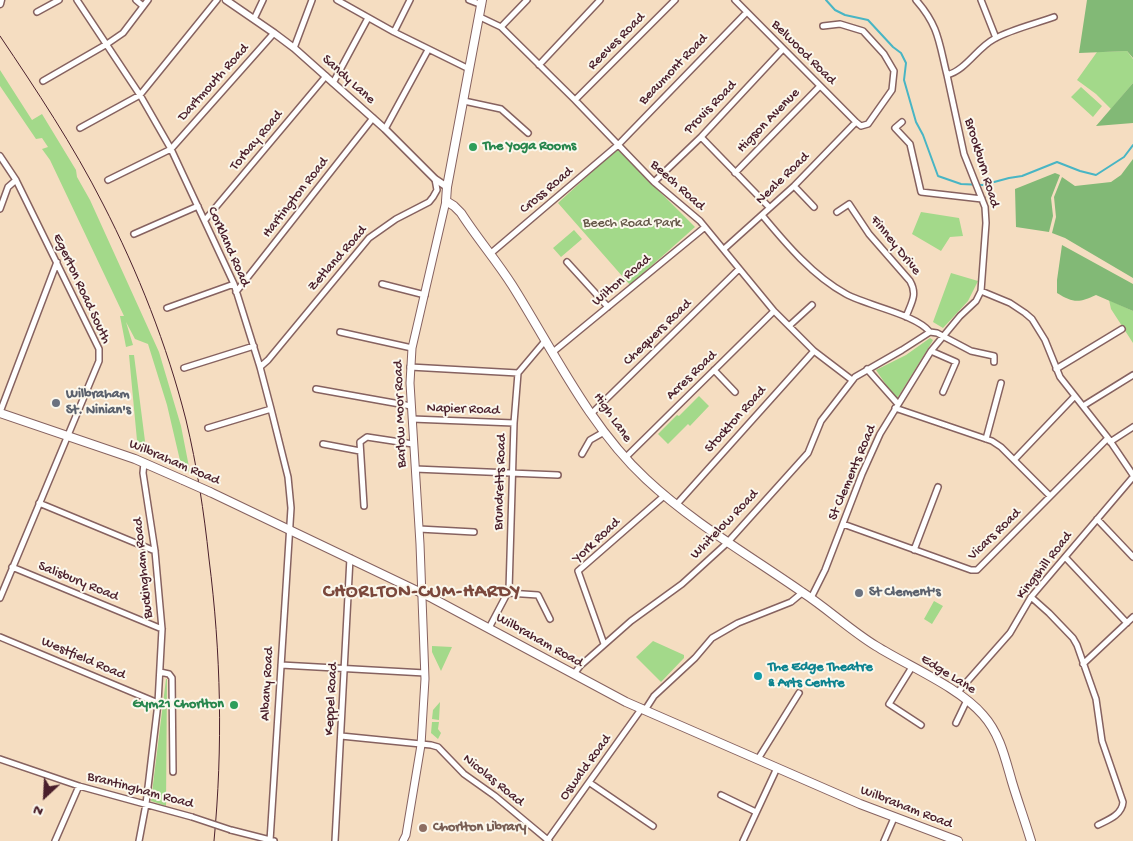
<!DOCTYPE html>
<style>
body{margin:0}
#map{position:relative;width:1133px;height:841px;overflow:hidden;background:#f5ddc1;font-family:"Gochi Hand",sans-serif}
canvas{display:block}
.north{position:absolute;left:20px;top:771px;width:50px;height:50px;-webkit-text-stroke:4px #fbf7ec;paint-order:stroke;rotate:205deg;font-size:14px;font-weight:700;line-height:20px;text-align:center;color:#4a1f2b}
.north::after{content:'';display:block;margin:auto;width:18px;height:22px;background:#4a1f2b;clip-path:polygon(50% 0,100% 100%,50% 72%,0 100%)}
</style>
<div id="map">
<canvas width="1133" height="841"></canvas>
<div class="north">N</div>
</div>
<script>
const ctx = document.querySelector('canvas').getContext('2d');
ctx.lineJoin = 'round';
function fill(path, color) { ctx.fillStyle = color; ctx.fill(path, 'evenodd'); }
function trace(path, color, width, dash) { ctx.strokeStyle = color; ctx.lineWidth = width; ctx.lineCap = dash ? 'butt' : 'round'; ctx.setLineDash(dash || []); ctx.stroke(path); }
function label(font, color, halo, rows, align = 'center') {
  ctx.font = font + ' "Gochi Hand",sans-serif'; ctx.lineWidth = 4; ctx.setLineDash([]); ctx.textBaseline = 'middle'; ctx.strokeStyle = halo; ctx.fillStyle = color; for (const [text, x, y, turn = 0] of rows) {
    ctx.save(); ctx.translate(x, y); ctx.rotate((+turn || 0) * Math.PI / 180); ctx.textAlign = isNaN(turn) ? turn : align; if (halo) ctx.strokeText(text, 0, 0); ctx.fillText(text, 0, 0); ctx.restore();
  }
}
fill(new Path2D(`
 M1127 51 1133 59V83L1111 109 1096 94 1077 80 1097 52Z
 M0 70 32 120 42 114 76 170 77 177 90 200 159 352 181 426 190 472 182 469 167 405 148 344 135 339 126 322 133 345 126 347 120 316H124L50 160 42 149 48 147 42 138 36 139 0 86Z
 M1081 87 1102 106 1093 117 1071 97Z
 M617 149 695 227 630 285 558 203Z
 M921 212 959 218 963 236 950 237 941 251 912 234Z
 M574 230 582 239 561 257 553 248Z
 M951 273 978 281 968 301 943 328 933 322Z
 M1109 300 1133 311V343L1111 309Z
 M930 338 933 340 932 342 898 397 895 398 876 370 906 355Z
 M129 355H134L146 449 138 451Z
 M699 396 709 406 690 426 688 424 668 444 658 434 677 415 679 416Z
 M934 601 943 606 932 624 924 619Z
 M653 641 684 655V658L661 682 636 657Z
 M432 646 452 647 441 671 432 652Z
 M166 679H167L166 806 151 801Z
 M440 702 439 720 432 719 433 710Z
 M432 722H439L438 729 441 733 438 739 431 733Z`), '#a3d98a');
fill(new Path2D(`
 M1087 0H1133V58L1127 51 1079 53Z
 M1133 83V123L1096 126Z
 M1133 159V278L1065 238 1052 233 1056 217 1054 197 1062 177 1075 186 1111 182 1121 175Z
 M1055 173 1060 175 1051 198 1053 216 1049 232 1016 227 1015 189Z
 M1062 245 1133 284V311L1096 295C1079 303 1073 303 1057 293V280Z`), '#82b976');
trace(new Path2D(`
 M826 0 835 10 845 15 868 20 893 47 901 53 906 63 904 80 916 122 923 135 938 176 961 184 983 185 1009 178 1022 176 1057 162 1080 171 1096 175 1124 157 1133 145`), '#48b5c4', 2);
const minor = new Path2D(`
 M77 0 140 95 171 149 234 284 260 367 271 409 288 477 291 508 270 841
 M136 0 143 6
 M337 0 394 32 469 69
 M469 0 482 5
 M735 0 856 122 861 126 868 124 892 90 894 71 884 54 863 31 840 24 823 26
 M916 0C939 26 939 43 947 75
 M981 0 996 38
 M37 12 59 0
 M480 17 501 27 575 100 654 182 700 221 774 311 814 351 852 380
 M254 19 263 0
 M501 27 527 0
 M394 32 410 0
 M294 48 312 0
 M539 65 600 0
 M43 81 107 44 123 33 148 0
 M333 83 368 18
 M575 100 675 0
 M464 101 501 109 528 133
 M902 122 895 128 910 144 921 192 982 199
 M80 128 140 95 217 0
 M385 129 428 50
 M701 137 769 207
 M0 156 16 180 99 349V361L0 598
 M735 173 820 86
 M108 180 171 149 274 33
 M654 182 701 137 783 49
 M794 186 814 207
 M0 209 8 187 16 180
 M837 212 849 204 869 234 910 281C918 295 911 303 906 317
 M762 215C786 244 813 276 846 294 868 306 915 314 930 332
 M205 220 326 76
 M134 234 198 206
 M724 249 794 186 856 122
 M490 254 618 145 747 12
 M567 262 608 307
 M382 284 425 295
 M981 291 1010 303 1025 313 1032 319 1045 340 1060 377 1108 438 1133 475
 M236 292 373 118
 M167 308 234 284
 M789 326 812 305
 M340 332 412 348
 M931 351 956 362 943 392
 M553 352 705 227
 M260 367 268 360 369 238 396 219 429 202 433 197 437 190 435 179
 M410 367 518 373
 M184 368 254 346
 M867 369 898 404
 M1056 369 1122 329
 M714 370 735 392
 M316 389 411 406
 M1083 406 1133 375
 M895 408 992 441 1001 447 1050 496
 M0 412 57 262
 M592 413 739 269
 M412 419 514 423
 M208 428 271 409
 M986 439 1001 383
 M1110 442 1133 427
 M323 444 360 451
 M582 454 590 440 604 432
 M625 458 774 311
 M1014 460 1075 396
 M415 469 558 475
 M39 503 155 551
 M676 505 814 351
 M364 506 360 442 367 437 413 444
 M1097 519 1133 557
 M843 524 971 570H977L1108 438
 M419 529 474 532
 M914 550 938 487
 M1065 557 1127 623
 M12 567 162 629
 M508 593 538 595 550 619
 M1031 597 1049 613 1073 638 1077 645 1096 699 1102 741 1123 802C1122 815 1108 820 1098 825
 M811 598 825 570 862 474 880 434 931 351 960 316 976 301 981 291 986 223 985 207 964 154 947 75C966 70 977 48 994 39 1012 29 1035 24 1054 17
 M489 628 509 590 514 423 518 373 545 341
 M0 637 158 703
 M604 644 578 571 664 496
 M1083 664 1133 617
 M281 665 425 673
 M912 667 889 704 921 725
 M160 672 169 674 172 678 173 772
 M574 674 580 666 631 621 682 584 727 543 808 453 821 421 855 377 902 350 930 332 937 333 971 351 994 356V362
 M957 693 1010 633 1031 597 1133 477
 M645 710 654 696 695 658 712 638 738 623 791 602 803 592
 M956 723 967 700
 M341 736 431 745 438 747 464 774 495 796 549 841
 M0 759 79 786 192 817
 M758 759 799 693
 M590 783 653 826
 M721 795 756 812
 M231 830 274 841
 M55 841 79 786
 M139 841 146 804 158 703 162 629 155 551 143 473 144 463
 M335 841 350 558
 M547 841 642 708
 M743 841 777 768
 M884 841 894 818`);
const tertiary = new Path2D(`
 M226 0 274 33 294 48 385 129 435 179 447 187
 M0 4 1 0`);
const secondary = new Path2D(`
 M403 841 406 835 421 745 425 679 420 544 410 383 412 348 446 201`);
const primary = new Path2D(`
 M482 0 447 187 446 201 454 206 461 213C477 238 496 260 512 285 553 350 589 426 646 479 693 523 749 555 802 592 828 609 850 630 876 646 908 666 959 687 983 715 1000 734 1005 758 1012 782 1018 802 1025 821 1031 841`);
const trunk = new Path2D(`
 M0 413 135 459 183 480
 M210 492 432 598 626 702 860 804 958 841`);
trace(minor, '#866260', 8);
trace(tertiary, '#866260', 9);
trace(secondary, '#866260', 9);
trace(primary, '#866260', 10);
trace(trunk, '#866260', 10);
trace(minor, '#fff', 5);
trace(tertiary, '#fff', 6);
trace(secondary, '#fff', 7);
trace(primary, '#fff', 8);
trace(trunk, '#fff', 8);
trace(new Path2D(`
 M0 36C37 91 73 145 103 204 138 272 167 345 186 420 197 466 204 512 209 559 221 653 223 747 214 841`), '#4a1f2b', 1);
const minorBridge = new Path2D(`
 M192 817 231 830`);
const trunkBridge = new Path2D(`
 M183 480 210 492`);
trace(minorBridge, '#866260', 8, []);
trace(trunkBridge, '#866260', 10, []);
trace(minorBridge, '#fff', 5);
trace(trunkBridge, '#fff', 8);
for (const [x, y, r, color] of [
 [473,147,5,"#2e9e5b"],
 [56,403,5,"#6b7280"],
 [859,593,5,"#6b7280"],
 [758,676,5,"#0f9aa8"],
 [234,705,5,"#2e9e5b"],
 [423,828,5,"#8d6e63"]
]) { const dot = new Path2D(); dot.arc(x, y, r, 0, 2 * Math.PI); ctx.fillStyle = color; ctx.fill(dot); trace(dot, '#fbf7ec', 2); }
label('14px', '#4a1f2b', '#fbf7ec', [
 ["Reeves Road",617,42,-45],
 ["Belwood Road",803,53,45],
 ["Beaumont Road",674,70,-46],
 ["Sandy Lane",348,80,42],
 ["Dartmouth Road",214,83,-48],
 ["Provis Road",711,108,-46],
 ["Higson Avenue",769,121,-46],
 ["Torbay Road",257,141,-50],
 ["Brookburn Road",981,163,73],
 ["Neale Road",783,179,-44],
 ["Beech Road",677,186,42],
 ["Cross Road",547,191,-40],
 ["Hartington Road",296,198,-52],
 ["Finney Drive",895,246,51],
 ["Corkland Road",228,247,66],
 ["Zetland Road",338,259,-49],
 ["Wilton Road",622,281,-40],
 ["Egerton Road South",81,289,65],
 ["Chequers Road",658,333,-44],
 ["Acres Road",692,376,-44],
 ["Napier Road",463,410,2],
 ["Barlow Moor Road",401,414,-92],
 ["High Lane",612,418,55],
 ["Stockton Road",736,420,-48],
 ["Wilbraham Road",174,463,23],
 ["St Clements Road",853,473,-67],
 ["Brundretts Road",501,482,-88],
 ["Whitelow Road",725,525,-46],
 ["Vicars Road",995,535,-44],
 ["York Road",597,541,-43],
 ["Kingshill Road",1045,566,-52],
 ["Buckingham Road",144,568,-96],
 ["Salisbury Road",78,582,22],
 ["Wilbraham Road",539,641,29],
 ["Westfield Road",83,659,23],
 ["Edge Lane",948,675,32],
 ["Albany Road",268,684,-87],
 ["Keppel Road",332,699,-87],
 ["Oswald Road",586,768,-54],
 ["Nicolas Road",493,781,39],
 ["Brantingham Road",140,791,15],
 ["Wilbraham Road",906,808,21]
]);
label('bold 14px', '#27864d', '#fbf7ec', [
 ["The Yoga Rooms",483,147],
 ["Gym21 Chorlton",224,705,"right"]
], 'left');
label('14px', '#655748', '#fbf7ec', [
 ["Beech Road Park",632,224]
]);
label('bold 14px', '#5b616d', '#fbf7ec', [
 ["Wilbraham",66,395],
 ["St. Ninian's",66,411],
 ["St Clement's",869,593]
], 'left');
label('bold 14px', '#0d838f', '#fbf7ec', [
 ["The Edge Theatre",768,668],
 ["& Arts Centre",768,684]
], 'left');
label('bold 14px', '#785e54', '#fbf7ec', [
 ["Chorlton Library",433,828]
], 'left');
ctx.letterSpacing = '1px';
label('bold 19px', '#7b483c', '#fbf7ec', [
 ["CHORLTON-CUM-HARDY",422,593]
]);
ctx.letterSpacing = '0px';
</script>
